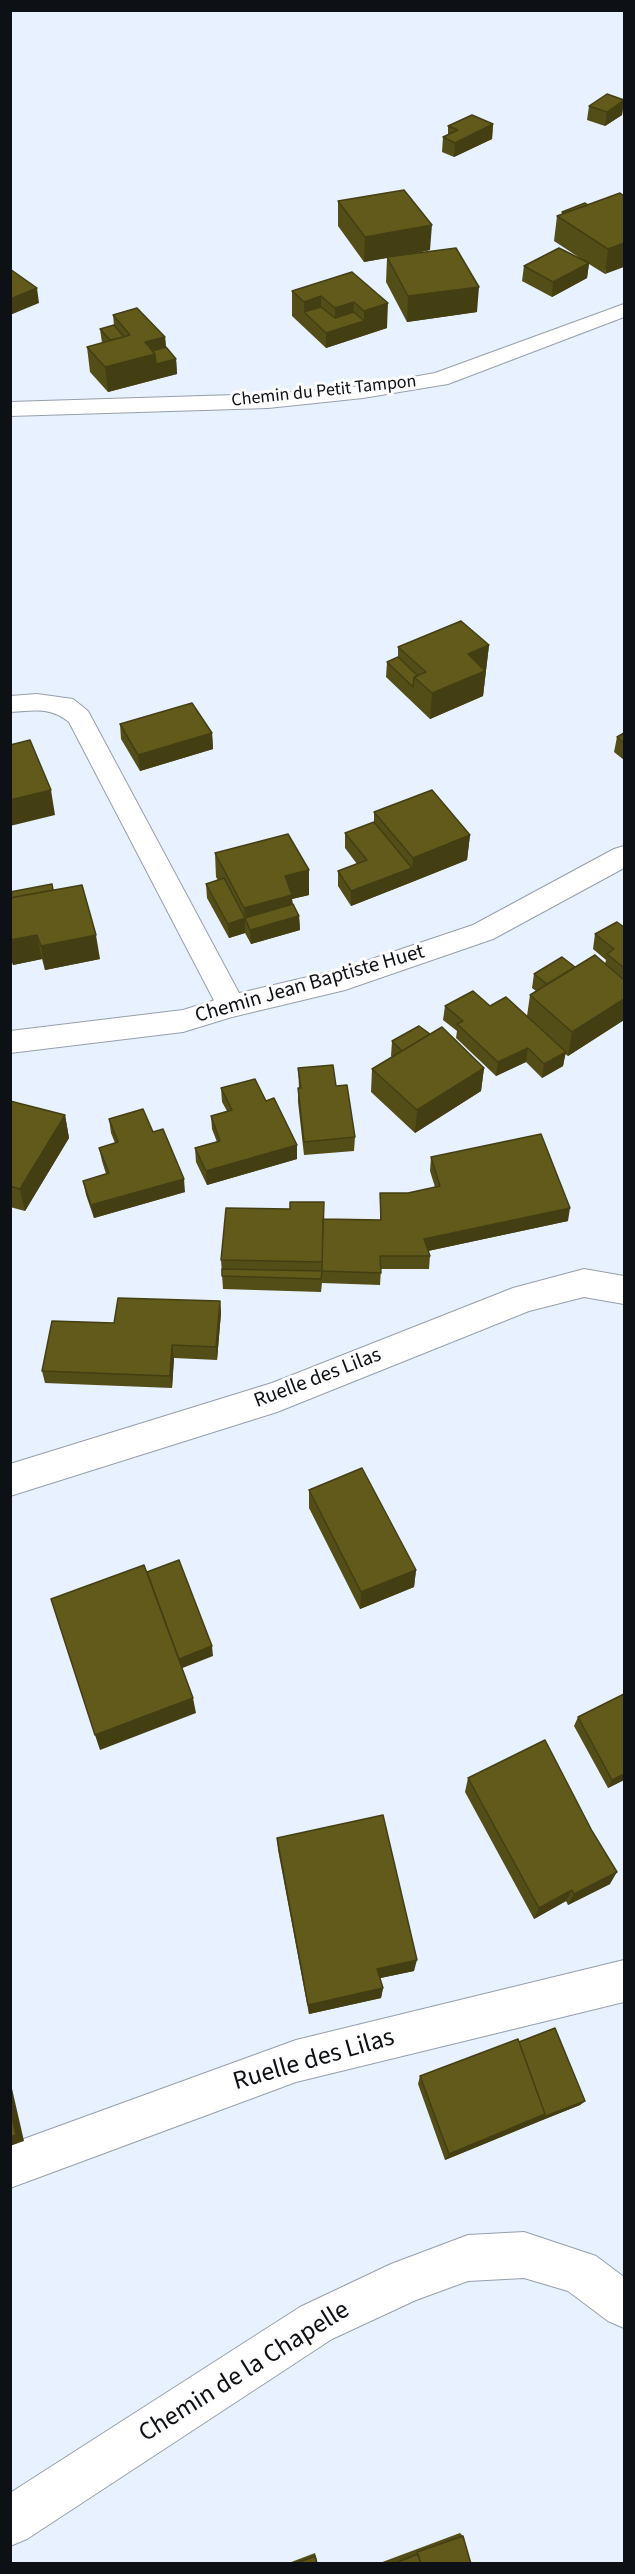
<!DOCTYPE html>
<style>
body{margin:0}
#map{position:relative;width:635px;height:2574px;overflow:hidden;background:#e8f1ff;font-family:"Source Sans 3",sans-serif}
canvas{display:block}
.frame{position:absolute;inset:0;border:12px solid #0d1014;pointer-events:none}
</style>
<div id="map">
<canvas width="635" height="2574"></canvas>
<div class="frame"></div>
</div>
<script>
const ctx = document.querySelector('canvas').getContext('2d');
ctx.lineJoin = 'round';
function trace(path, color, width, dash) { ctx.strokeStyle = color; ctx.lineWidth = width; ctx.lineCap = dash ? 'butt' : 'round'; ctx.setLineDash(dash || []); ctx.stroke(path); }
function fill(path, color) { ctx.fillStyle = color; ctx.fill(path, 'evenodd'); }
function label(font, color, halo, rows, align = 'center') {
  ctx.font = font + ' "Source Sans 3",sans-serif'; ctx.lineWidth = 6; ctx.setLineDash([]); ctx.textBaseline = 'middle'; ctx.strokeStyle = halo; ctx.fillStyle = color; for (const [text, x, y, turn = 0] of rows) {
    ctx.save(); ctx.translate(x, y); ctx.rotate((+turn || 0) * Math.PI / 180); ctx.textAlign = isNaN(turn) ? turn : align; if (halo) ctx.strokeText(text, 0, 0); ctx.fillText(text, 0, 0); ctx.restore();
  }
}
const minor = new Path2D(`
 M624 304V317L448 384 363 398 268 408 10 416V402L268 394 363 386 435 373Z
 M37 694 73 699 88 711 246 1006 241 1014 231 1017 221 1014 69 722C49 706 34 711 10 712V696Z
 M584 1269 624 1276V1304L584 1297 529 1311 277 1412 10 1496V1464L272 1383 513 1288Z
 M624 1960V2002L296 2082 10 2188V2144L296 2040Z
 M524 2232 596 2256 624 2277V2328L608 2321 568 2291 524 2278 468 2281 416 2300 332 2339 27 2539 10 2546V2493L300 2307 391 2264 468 2235Z`);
const tertiary = new Path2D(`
 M624 846V868L493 939 345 990 232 1017 183 1032 10 1053V1031L183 1010 231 995 342 969 473 925 614 849Z`);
trace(minor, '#979fac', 2);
trace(tertiary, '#979fac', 2);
fill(minor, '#fff');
fill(tertiary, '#fff');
fill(new Path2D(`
 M624 100 622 115 605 126 587 120 589 106Z
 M493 124 492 139 454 157 442 152 443 137 448 135V126Z
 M620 193 605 274 589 264 587 278 552 297 522 281 524 266 586 262 554 241 557 216 562 214V212L588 205Z
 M338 201 430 250 413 254 477 312 407 322 386 282 387 258 364 262 338 226Z
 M352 272 387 328 326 348 292 316V291Z
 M113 315 165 337 166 347 176 359 177 374 108 392 90 372 87 347 102 343 100 329 114 325Z
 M489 645 483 696 430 719 386 677 387 662 398 657V647Z
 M120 724 212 733 213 749 140 771 121 739Z
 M624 733V760L614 752 617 737Z
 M374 812 470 835 467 860 412 882 351 906 338 886V871L357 864 345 848V833L374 822Z
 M215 853 309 895 292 899 293 904 299 916 300 930 251 944 245 933 229 938 207 898 206 884 218 880 216 877Z
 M54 890 100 959 45 970 42 959 13 965 10 954V892Z
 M624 927V1020L568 1056 565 1054 563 1066 542 1078 526 1062 496 1076 456 1038 457 1031 443 1020 445 1006H490L527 1016 530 995 536 991 532 988 534 974 575 967 605 964 606 960 593 949 595 934Z
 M430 1034 484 1068 481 1091 415 1133 371 1092 372 1069 392 1057 391 1056 392 1041Z
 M298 1068 336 1086 355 1137 354 1151 304 1155 298 1102V1088H299Z
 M221 1088 266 1101 297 1145V1159L207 1185 196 1162 195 1148 217 1142 212 1129 211 1116 227 1111 222 1102Z
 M10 1101 65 1115 69 1138 25 1211 10 1207Z
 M109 1119 153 1132 185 1192 94 1218 86 1195 83 1181 106 1174 102 1161 99 1148 115 1143 111 1133Z
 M431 1157 568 1221 428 1251 430 1256 429 1269H381L380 1285 322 1283 321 1292 223 1289 221 1260 323 1222 380 1220V1193H408L435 1187 430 1171Z
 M220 1301 221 1313 217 1360 174 1358 172 1388 45 1383 42 1371 114 1323Z
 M309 1490 416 1570 414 1587 360 1609 309 1508Z
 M624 1694V1780L608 1788 574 1726 578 1717Z
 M468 1778 610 1884 568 1905 566 1901 534 1919 465 1792Z
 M277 1838 414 1971 380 1978 383 1988 381 1998 309 2014 278 1850Z
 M519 2042 585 2101 580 2105 540 2121 445 2160 418 2084 420 2076Z
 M460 2533 463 2536 471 2564H377Z
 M315 2553 318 2564H286Z`), '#534d17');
fill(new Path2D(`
 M624 100 622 115 605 126 607 112Z
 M493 124 492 139 454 157 455 143Z
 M432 225 430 250 364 262 365 237Z
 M624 243V267L605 274 608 249Z
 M589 263 587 278 552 297 553 282Z
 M479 287 477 312 407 322 408 296Z
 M37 288 39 303 10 315V299Z
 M321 296V322L304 312V302Z
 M354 302 353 324 364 321V311L388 303 387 328 326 348V333L335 330V308Z
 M165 337 167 361 176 359 177 374 157 379 156 364 157 379 108 392 105 367 145 342Z
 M489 645 483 696 430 719 432 693 468 654Z
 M212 733 213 749 140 771 138 755Z
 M51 790 55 815 10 826V800Z
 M470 835 467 860 412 882 351 906V891L412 868 413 858Z
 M309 870V895L292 899 293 918 299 916 300 930 251 944 250 930 245 918V933L229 938 228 924 245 918 244 908 285 876Z
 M37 935 42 959 13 965 10 954V940Z
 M96 935 100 959 45 970 41 946Z
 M624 999V1020L568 1056 572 1032Z
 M528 1048 526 1062 496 1076 498 1062Z
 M566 1052 563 1066 542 1078 544 1064Z
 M484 1068 481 1091 415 1133 417 1110Z
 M65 1115 69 1138 25 1211 20 1189Z
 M297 1145V1159L207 1185 206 1171Z
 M184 1179 185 1192 94 1218 91 1205Z
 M570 1208 568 1221 423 1252 424 1239Z
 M220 1301 221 1313 217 1360 216 1347Z
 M172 1345 174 1358 172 1388 170 1376Z
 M416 1570 414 1587 360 1609 361 1592Z
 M212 1646 213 1656 180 1669 178 1659Z
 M193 1698 196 1713 100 1750 95 1735Z
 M624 1774V1780L608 1788 612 1780Z
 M617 1872 610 1884 568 1905 574 1894Z
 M572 1890 566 1901 534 1919 539 1908Z
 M417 1960 414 1971 376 1979 377 1969Z
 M383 1988 381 1998 309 2014 308 2005Z
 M10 2080 24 2141 10 2146Z
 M585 2101 580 2105 540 2121 445 2160 449 2154 545 2114Z`), '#443f13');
const building = new Path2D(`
 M607 94 624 100 607 112 589 106Z
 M472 115 493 124 455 143 443 137 458 130 448 126Z
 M404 190 432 225 365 237 338 201Z
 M620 193 624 196V243L608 249 557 216Z
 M585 203 588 205 564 213 562 212Z
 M456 248 479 287 408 296 387 257Z
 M559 248 589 263 553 282 524 266Z
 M10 269 37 288 10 299Z
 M352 272 388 303 364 311 354 302 335 308 321 296 304 302 292 291Z
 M321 307 335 318 354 312 364 321 326 333 304 312Z
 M137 308 165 337 145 342 155 354 105 367 87 347 130 335 113 315Z
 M114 325 124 337 110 340 100 329Z
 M166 347 176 359 156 364 155 354 152 351Z
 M461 621 489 645 468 654 485 671 432 693 414 677 426 672 398 647Z
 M398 657 418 676 414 677 413 687 387 662Z
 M192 703 212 733 138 755 120 724Z
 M624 733V743L617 737Z
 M30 740 51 790 10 800V745Z
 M432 790 470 835 413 858 374 812Z
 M374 822 412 868 351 891 338 871 367 860 345 833Z
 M288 834 309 870 285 876 292 895 244 908 215 853Z
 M224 878 245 918 228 924 206 884Z
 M52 884 53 890 10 898V892Z
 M82 885 96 935 41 946 37 935 10 940V898Z
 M293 904 299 916 250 930 245 918Z
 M617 922 624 927V968L607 954 614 949 595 934Z
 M595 955 624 980V999L572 1032 530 995Z
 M562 957 575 967 547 984 534 974Z
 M473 991 490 1006 506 997 566 1052 544 1064 528 1048 498 1062 457 1024 463 1021 445 1006Z
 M419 1026 430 1034 402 1051 392 1041Z
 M442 1027 484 1068 417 1110 372 1069Z
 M333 1065 336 1086 347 1085 355 1137 304 1142 298 1088H301L298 1068Z
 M255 1079 266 1101 274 1098 297 1145 206 1171 195 1148 220 1141 211 1116 232 1110 221 1088Z
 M10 1101 65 1115 20 1189 10 1186Z
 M143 1109 153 1132 163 1129 184 1179 91 1205 83 1181 109 1173 99 1148 118 1142 109 1119Z
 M541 1134 570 1208 424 1239 430 1256H380L381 1273 322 1271 323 1219 381 1220 380 1193H408L440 1186 431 1157Z
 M290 1202H324L322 1262 221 1260 226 1208 290 1209Z
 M222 1269 322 1271 321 1279 222 1276Z
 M118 1298 220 1301 216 1347 172 1345 170 1376 42 1371 52 1321 114 1323Z
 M362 1468 416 1570 361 1592 309 1490Z
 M179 1560 212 1646 179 1659 147 1572Z
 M144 1565 193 1698 95 1735 51 1599Z
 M624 1694V1774L612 1780 578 1717Z
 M545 1740 592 1831 617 1872 574 1894 572 1890 539 1908 468 1778Z
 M383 1815 417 1960 377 1969 383 1988 308 2005 277 1838Z
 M555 2028 585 2101 543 2117 545 2114 519 2042Z
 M518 2039 545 2114 449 2154 420 2076Z
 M10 2108 16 2135 10 2137Z
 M463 2536 471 2564H421L417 2552Z
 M418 2554 421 2564H393Z
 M315 2556 317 2564H294Z`);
fill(building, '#615a1b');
trace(building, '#443f13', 1.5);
label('18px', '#0d1014', '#fdfdfd', [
 ["Chemin du Petit Tampon",324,392,-6]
]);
label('21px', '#0d1014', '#fdfdfd', [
 ["Chemin Jean Baptiste Huet",310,985,-16],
 ["Ruelle des Lilas",318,1379,-21]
]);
label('26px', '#0d1014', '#fdfdfd', [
 ["Ruelle des Lilas",314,2061,-16],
 ["Chemin de la Chapelle",245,2373,-32]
]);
</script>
